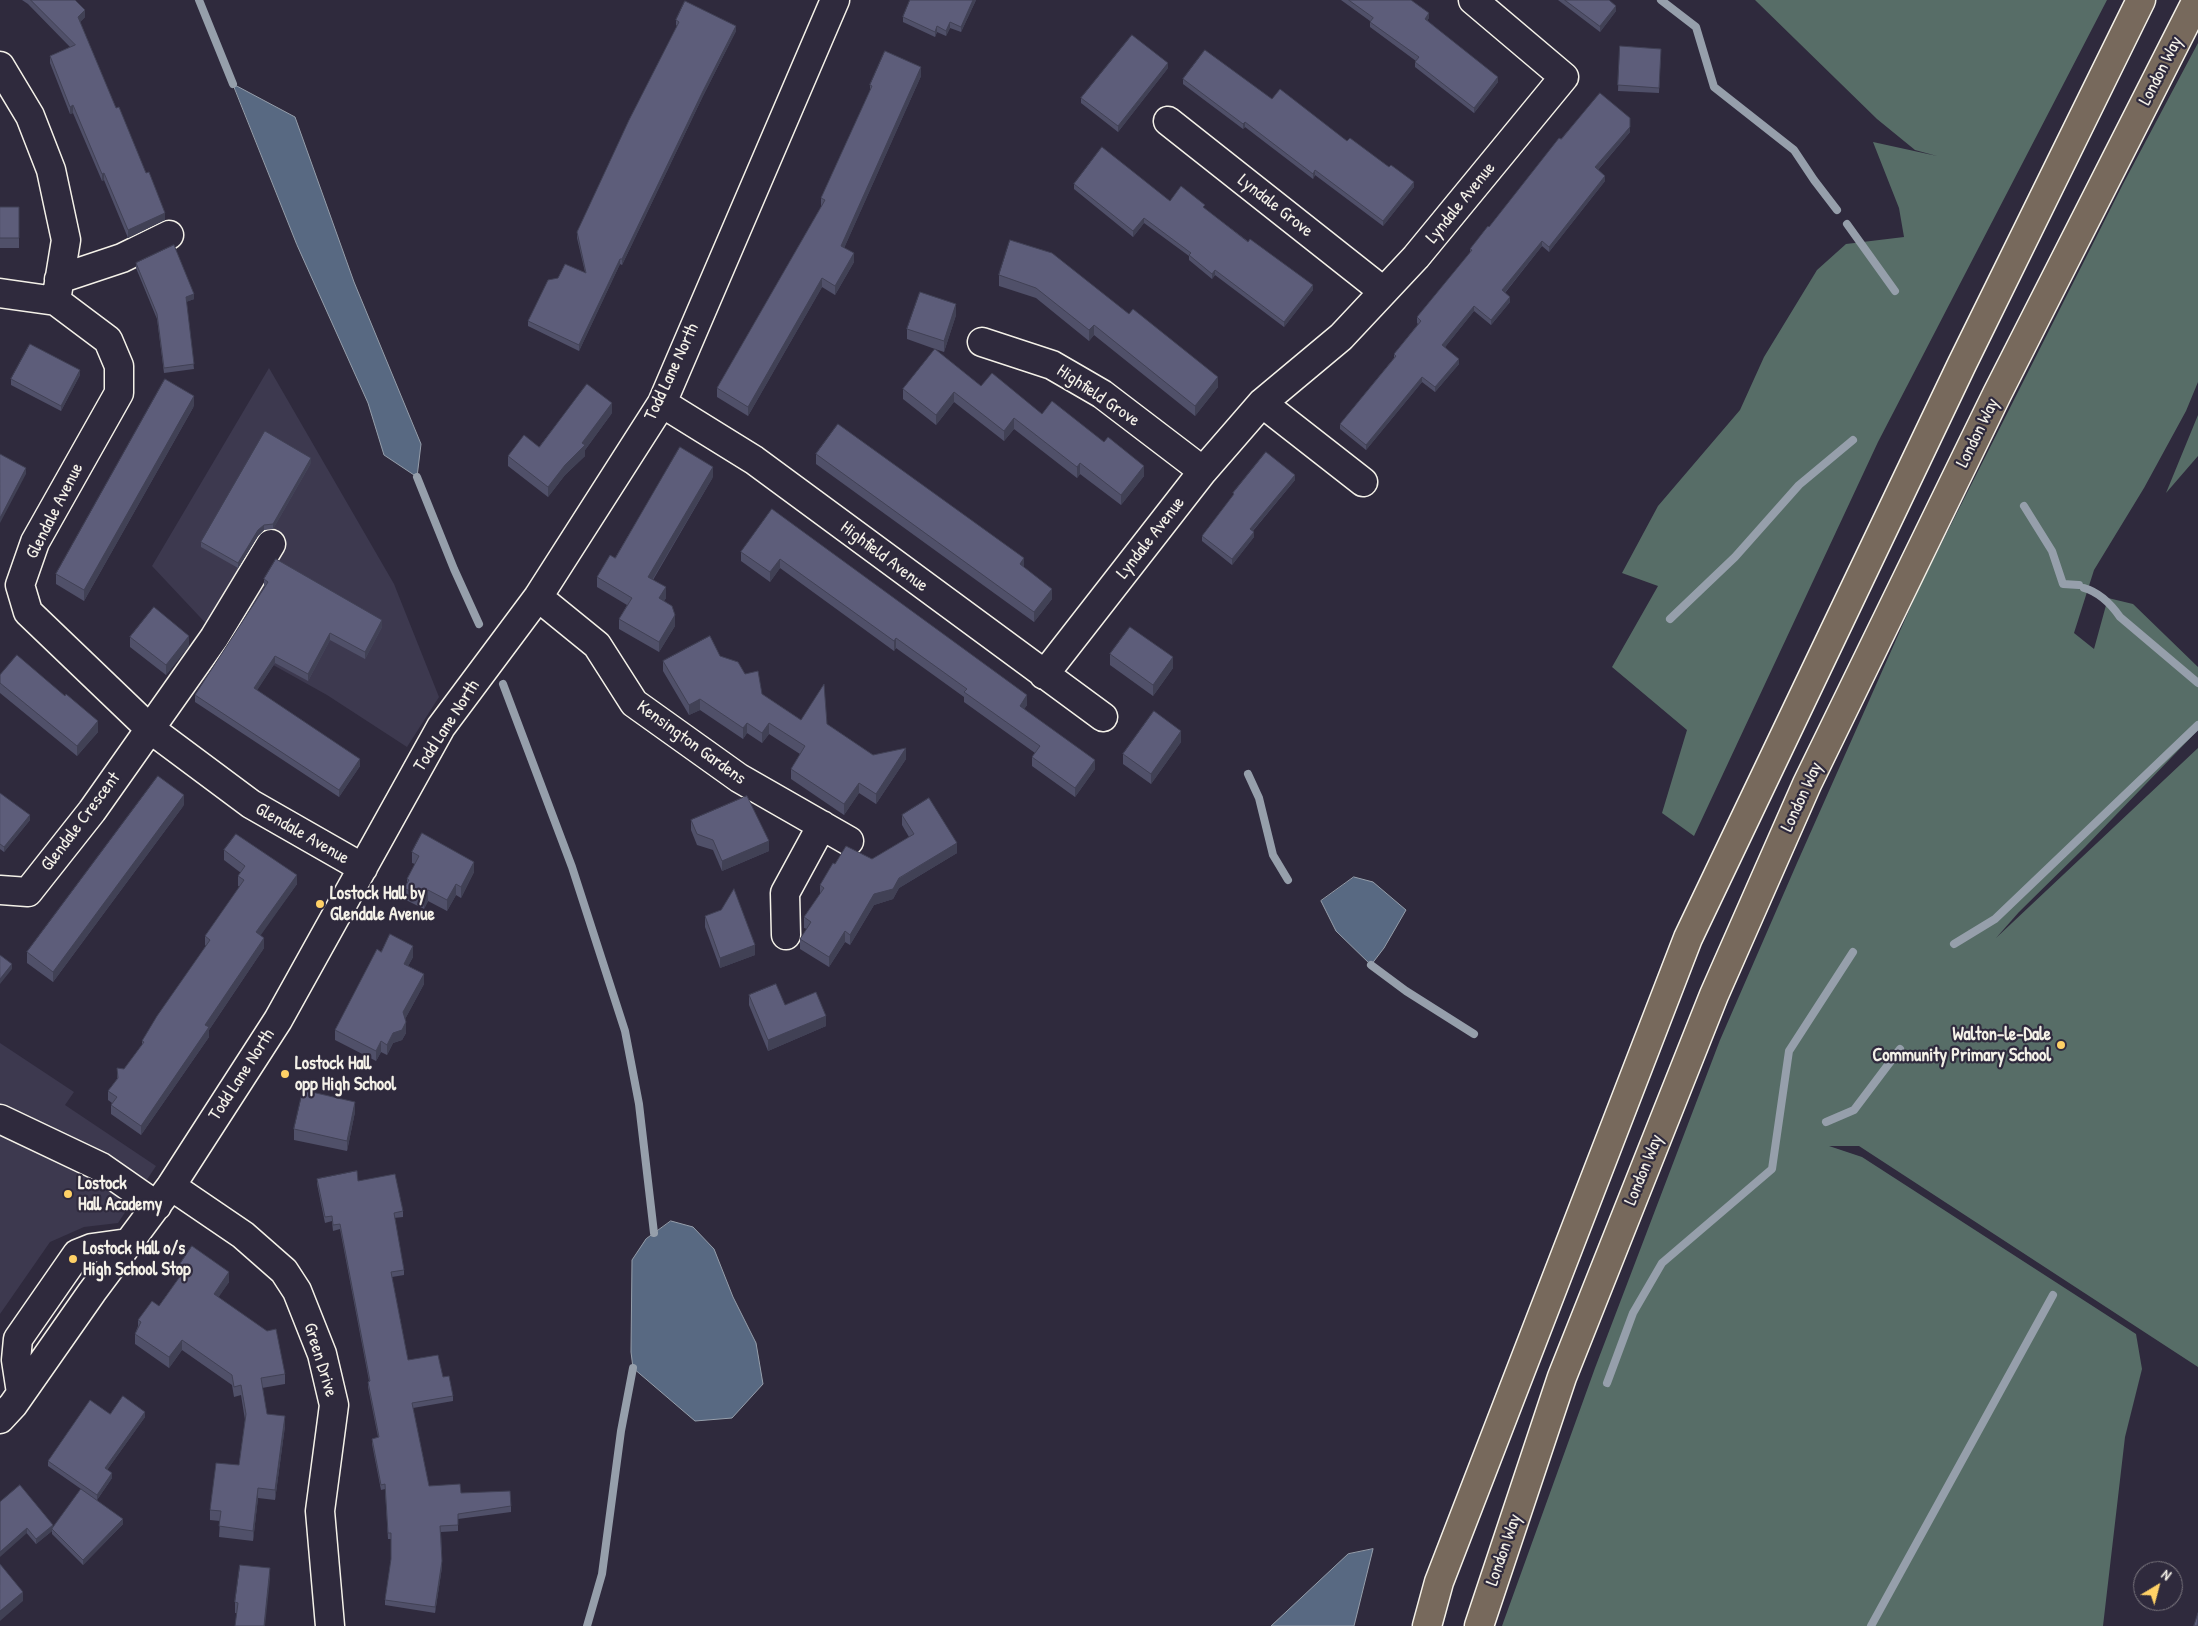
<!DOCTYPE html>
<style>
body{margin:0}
#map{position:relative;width:2198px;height:1626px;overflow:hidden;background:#2f2a3d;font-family:"Patrick Hand",sans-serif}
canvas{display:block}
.north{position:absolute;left:2133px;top:1561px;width:50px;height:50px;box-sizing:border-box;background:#2f2a3d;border:1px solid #7e7a81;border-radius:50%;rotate:37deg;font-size:14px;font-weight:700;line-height:20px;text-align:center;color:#f4f1e8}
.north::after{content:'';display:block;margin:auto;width:18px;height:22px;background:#ffd166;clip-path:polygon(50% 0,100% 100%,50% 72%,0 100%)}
</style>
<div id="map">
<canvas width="2198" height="1626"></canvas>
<div class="north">N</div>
</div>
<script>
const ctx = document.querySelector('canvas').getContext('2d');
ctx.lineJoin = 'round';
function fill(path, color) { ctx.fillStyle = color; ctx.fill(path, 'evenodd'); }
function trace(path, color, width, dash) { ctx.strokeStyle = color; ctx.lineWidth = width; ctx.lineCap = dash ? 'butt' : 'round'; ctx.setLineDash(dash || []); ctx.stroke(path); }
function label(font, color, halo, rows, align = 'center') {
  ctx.font = font + ' "Patrick Hand",sans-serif'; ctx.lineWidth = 4.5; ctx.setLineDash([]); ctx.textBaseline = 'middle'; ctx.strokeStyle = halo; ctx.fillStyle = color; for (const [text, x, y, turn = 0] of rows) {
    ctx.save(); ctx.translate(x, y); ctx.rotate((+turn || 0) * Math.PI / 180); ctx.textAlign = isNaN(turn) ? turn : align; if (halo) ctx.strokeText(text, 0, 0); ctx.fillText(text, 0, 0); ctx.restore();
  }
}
fill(new Path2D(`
 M269 368 394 584 439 697 407 747 327 695 214 632 152 566Z
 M0 1043 74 1092 65 1105 156 1166 118 1223 84 1227 50 1242 0 1314Z`), '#3d394f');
fill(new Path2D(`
 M1755 0H2107L1878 442 1694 836 1662 813 1687 730 1612 667 1658 586 1622 573 1658 506 1740 410 1764 357 1817 270 1846 244 1904 237 1899 208 1873 142 1937 156 1915 150 1877 119Z
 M2198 43V382L2186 411 2144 488 2094 570 2074 633 2094 649 2108 598 2133 604 2198 667V730L2085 847 2019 912 1996 938 2198 748V1367L1859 1146H1829L1862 1157 2136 1334 2142 1369 2125 1437 2103 1626H1502L1595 1368 1720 1040 1797 863 1919 588 2123 184Z
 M2198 415V456L2166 493Z`), '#576d67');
const water = new Path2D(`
 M233 84 295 117 354 282 421 444 417 477 384 455 368 403 297 245Z
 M1354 877 1373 882 1406 910 1384 948 1371 965 1336 931 1321 901Z
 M671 1221 693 1227 714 1249 733 1297 756 1343 763 1384 732 1418 695 1421 633 1368 631 1352 632 1260 646 1239Z
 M1373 1549 1354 1626H1271L1348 1554Z`);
fill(water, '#586982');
trace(water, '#969fab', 1);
trace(new Path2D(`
 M199 0 233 84
 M1661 0 1696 27 1714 87 1794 150 1814 180 1837 210
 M1847 224 1895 291
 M417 477 454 569 479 624
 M2024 506 2052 551 2063 584 2079 585
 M2084 588C2098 592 2111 604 2120 617L2198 683
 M1670 619 1735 557 1799 485 1853 440
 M503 684 572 867 625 1031 639 1104 654 1233
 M1248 774 1259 798 1273 855 1288 880
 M1954 944 1995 919 2198 725
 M1371 965 1406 991 1474 1034
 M1826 1122 1854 1110 1900 1049
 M1607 1383 1633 1313 1662 1263 1772 1169 1789 1051 1853 952
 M587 1626 602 1574 621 1431 633 1368
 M1871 1626 2053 1295`), '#969fab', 8);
const minor = new Path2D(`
 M0 66 30 116 51 170 66 240 56 301 108 340 119 366V393L35 542 20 585 28 612 149 728 251 804 363 868
 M1168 121 1383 291
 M59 279 122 258 169 235
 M0 293 56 301
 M982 342 1052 365 1102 394 1203 471
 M662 403 754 460 1103 717
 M1262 403 1363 482
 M538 597 597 645 634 703 739 778 849 841
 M1044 675 1203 471 1262 403 1341 337 1416 257 1564 77 1473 0
 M0 890 28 892 92 811 214 638 271 544
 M786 935 785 893 822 825
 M0 1119 101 1167 157 1206
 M171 1186 243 1235 284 1271 297 1291 322 1354 334 1405 320 1511 330 1626
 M21 1393 16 1360 18 1339 77 1254 92 1248 128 1243
 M0 1419 13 1405 92 1292 171 1186 278 1020 441 727 538 597 662 403 835 0`);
const highway = new Path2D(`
 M1427 1626 1439 1582 1688 938 1962 364 2141 0
 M1479 1626 1562 1377 1714 995 1807 784 1997 394 2197 0`);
trace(minor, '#f4f1e8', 31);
trace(highway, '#f4f1e8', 31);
trace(minor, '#2f2a3d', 28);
trace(highway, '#77695c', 28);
fill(new Path2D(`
 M22 0H75L85 17 80 22 116 108 165 220 128 238 104 180 102 181 73 113 70 114 50 63V56L70 47 28 4Z
 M976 0 961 32 950 28 946 36 937 32 935 37 903 22V17Z
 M1341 0H1411L1429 18 1427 20 1498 82 1474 113 1415 67V62L1416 61 1370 27V21Z
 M1558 0H1609L1616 11 1600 32Z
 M676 20 736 31 703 96 622 265 620 264 579 351 528 326V321L585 272 577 238V232L677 26 676 25Z
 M1620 46 1661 49 1659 93 1618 91Z
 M1168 68 1118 132 1081 103V98Z
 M921 76 844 248 854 262 835 295 822 287 748 416 717 397V388L821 207V198L870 91V85Z
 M1183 79 1272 99 1347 141 1389 167 1414 187 1383 226 1315 175 1313 179 1245 127 1243 129 1183 84Z
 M1630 132 1598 170 1605 181 1549 252 1542 246 1505 293 1510 302 1491 325 1474 311 1445 347 1459 364 1435 392 1422 382 1366 450 1340 429V424L1394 358V354L1418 324 1417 323V317L1470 253V249L1489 227 1561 139Z
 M1074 184 1170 201 1205 209 1313 290 1284 327 1215 275 1212 279 1189 260V256L1144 223 1133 237 1074 189Z
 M0 207H19V248H0Z
 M136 263 194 299 186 302 194 369 164 373 157 319 136 268Z
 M999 275 1129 314 1218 387 1195 416 1094 335 1089 341 1036 298 999 286Z
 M956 315 944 352 935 349 981 386 1042 414 1144 476 1121 505 1080 474 1077 478 1014 429 1004 441 954 402 936 425 903 399V389L935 349 907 339V329Z
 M80 375 61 411 11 385V379Z
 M194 406 84 601 56 584V574Z
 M612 413 585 450V456L565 475 548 497 508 466V456L539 447Z
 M816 454 1024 568 1052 599 1034 622 816 464Z
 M311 463 273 529 264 530 258 536 238 568 201 547V542Z
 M713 477 653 580 666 598 664 601 675 626 659 652 619 629V619L627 605 597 587V577L615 558Z
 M1295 480 1253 531 1254 537 1232 565 1202 541V536L1233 496V493Z
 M772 509 1027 705 1024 709 1095 769 1075 797 1032 766V757L1035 753 964 702V697L896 648 894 651 780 568 770 582 741 561V552Z
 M264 579 382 627 365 659 330 640 308 681 275 663 257 690 360 766 339 797 195 702V695L265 587 264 586Z
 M130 637 189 646 166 675 130 647Z
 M1110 654 1173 668 1153 696 1110 665Z
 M720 656 745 674 762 694 801 720 827 724 873 755 906 759 876 804 859 793 844 815 791 779V769L800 754 769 734 762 743 747 733 743 739 700 710 689 715 663 671V661Z
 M0 675 65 696 98 732 77 756 0 693Z
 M1181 742 1151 784 1123 764V754Z
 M0 793 30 820 4 852 0 849Z
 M184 805 53 982 27 963V952Z
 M902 815 957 853 899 888 893 899 874 905 850 945 845 942 829 967 800 949V939L807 929 804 928V917L820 894V885L872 859 909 837 902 825Z
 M691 820 769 851 722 871 713 850 697 845 691 830Z
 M224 850 297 884 260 935 264 948 209 1030V1037L141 1135 111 1114V1105L112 1103 108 1100V1091L117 1079V1068L124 1069 142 1045V1041L206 946 205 945V936L240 887 238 886V876L241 873 224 860Z
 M412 852 474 872 461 898 456 895 447 911 428 901 424 909 404 899V888L407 884V879L415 864 412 863Z
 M705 916 755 955 720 968 705 927Z
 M381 952 413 957 408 966 424 984 405 1019 406 1033 402 1040 393 1043 387 1055 381 1052 376 1061 335 1040V1030Z
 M749 995 785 1005 826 1026 768 1051 749 1005Z
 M355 1112 347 1151 294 1140V1129Z
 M317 1179 358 1181 403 1211V1217L394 1218 404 1270V1275L392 1277 408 1360 443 1377 453 1396V1401L413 1408 429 1486 461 1493 511 1506V1512L458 1519V1531L441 1532 442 1567 435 1613 385 1605V1600L391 1560V1539H388L385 1489 381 1490 372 1444V1439L378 1437 368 1387V1382L369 1381 340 1229 333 1231 332 1221 325 1223 317 1184Z
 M180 1264 229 1282 218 1297 285 1374V1384L262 1388 267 1414 285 1426 275 1500 258 1498 253 1541 219 1537 220 1521 210 1520V1510L239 1465 245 1420 241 1395 234 1397 232 1385 182 1350 169 1368 135 1344V1334L138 1326V1320L159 1306 181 1275 180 1274Z
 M110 1414 145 1417 107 1470 112 1478 97 1500 123 1524 83 1565 52 1534V1531L36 1544 0 1502 53 1527 81 1489 48 1466V1461Z
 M270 1579 237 1613H235V1602Z`), '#505069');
fill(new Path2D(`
 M973 0H976L961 32V27Z
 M1616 6V11L1600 32V26Z
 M85 10V17L78 24V17Z
 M1429 13V18L1425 24V19Z
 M950 22V28L946 36V31Z
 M736 26V31L703 96 622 265V259L703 91Z
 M937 26V32L935 37V32Z
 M1168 63V68L1118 132V126Z
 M921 67V76L841 255V246Z
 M1498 77V82L1474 113V108Z
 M73 105V113L70 114V107Z
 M1245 122V127L1243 129V124Z
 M1630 127V132L1595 173V167Z
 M1315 170V175L1313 179V174Z
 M104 173V180L102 181V174Z
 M1605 176V181L1549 252V247Z
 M1414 182V187L1383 226V221Z
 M165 213V220L128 238V230Z
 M1144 218V223L1133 237V231Z
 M1542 241V246L1502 296V290Z
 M854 253V262L835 295V286Z
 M620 259V264L579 351V345Z
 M1215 270V275L1212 279V274Z
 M822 278V287L748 416V407Z
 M1313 285V290L1284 327V322Z
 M194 294V299L186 302V297Z
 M1510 297V302L1491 325V320Z
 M956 304V315L944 352V341Z
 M1474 306V311L1442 351V345Z
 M1094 325V335L1089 341V330Z
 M1459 359V364L1435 392V387Z
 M80 370V375L61 411V406Z
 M1218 377V387L1195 416V406Z
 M1422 377V382L1366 450V445Z
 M954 392V402L936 425V415Z
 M194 396V406L84 601V590Z
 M612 403V413L585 450V456L565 475 548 497V487Z
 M1014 418V429L1004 441V431Z
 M311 458V463L273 529V524Z
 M1080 463V474L1077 478V467Z
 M1144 466V476L1121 505V495Z
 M713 467V477L648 587V577Z
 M26 468V474L0 523V518Z
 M1295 475V480L1250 534V529Z
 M264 525V530L258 536 238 568V563L258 530Z
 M1254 532V537L1232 565V559Z
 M1024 558V569L1020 564Z
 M780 559V568L770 582V572Z
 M666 587V598L659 609V598Z
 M1052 589V599L1034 622V612Z
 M675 615V626L659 652V642Z
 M382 620V627L365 659V652Z
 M330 633V640L308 681V674Z
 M189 636V646L166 675V665Z
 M896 638V648L894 651V641Z
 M275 656V663L254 695V688Z
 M1173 657V668L1153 696V685Z
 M1027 695V705L1020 715V706Z
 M700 699V710L689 715V705Z
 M98 721V732L77 756V746Z
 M747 723V733L743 739V728Z
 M769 723V734L762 743V733Z
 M1181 731V742L1151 784V774Z
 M906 748V759L876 804V794Z
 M360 759V766L339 797V790Z
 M1095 760V769L1075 797V788Z
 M859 783V793L844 815V804Z
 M184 795V805L53 982V972Z
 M30 815V820L4 852V847Z
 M769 841V851L722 871V861Z
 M957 843V853L899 888 893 899 874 905 850 945V935L874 894Z
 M474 862V872L461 898V887Z
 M297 875V884L256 942V932Z
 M456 884V895L447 911V900Z
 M428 890V901L424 909V898Z
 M845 931V942L829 967V957Z
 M264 938V948L209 1030V1037L141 1135V1126L205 1025Z
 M755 945V955L720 968V958Z
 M413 946V957L404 974V964Z
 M12 964V969L0 984V979Z
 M424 974V984L403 1023V1012Z
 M826 1016V1026L768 1051V1040Z
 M406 1022V1033L402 1040 393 1043 387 1055V1045L393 1033Z
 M381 1041V1052L376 1061V1051Z
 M355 1102V1112L347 1151V1141Z
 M229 1272V1282L214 1304V1294Z
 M182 1340V1350L169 1368V1357Z
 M145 1412V1417L105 1473V1468Z
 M285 1416V1426L275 1500V1490Z
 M112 1473V1478L97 1500V1495Z
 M258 1488V1498L253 1541V1531Z
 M123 1519V1524L83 1565V1560Z
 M53 1525V1530L52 1529V1531L36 1544V1539Z
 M27 1528V1533L0 1557V1552Z
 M442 1561V1567L435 1613V1607Z
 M270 1568V1579L265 1626H264Z
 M23 1592V1601L0 1621V1611Z`), '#414155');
const building = new Path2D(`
 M31 0H75L85 10 78 17 116 108 119 107 146 173 149 172 165 213 128 230 104 173 102 174 73 105 70 107 50 56 75 45Z
 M910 0H973L961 27 950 22 946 31 937 26 935 32 903 17Z
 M1349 0H1411L1429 13 1425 19 1498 77 1474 108 1415 62 1419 57 1370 22 1373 18Z
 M1565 0H1609L1616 6 1600 26Z
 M685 1 736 26 703 91 622 259H620L579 345 528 321 548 280 558 278 565 264 586 273 577 232 629 120 679 22 676 20Z
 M1132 35 1168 63 1118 126 1081 98Z
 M1620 46 1661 49 1659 88 1618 85Z
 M1205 50 1272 99 1280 89 1347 141 1350 138 1389 167 1391 165 1414 182 1383 221 1315 170 1313 174 1245 122 1243 124 1183 79Z
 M885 51 921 67 841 246 854 253 835 286 822 278 748 407 717 388 825 200 821 198 872 86 870 85Z
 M1600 93 1630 118V127L1595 167 1605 176 1549 247 1542 241 1502 290 1510 297 1491 320 1474 306 1442 345 1459 359 1435 387 1422 377 1366 445 1340 424 1396 356 1394 354 1421 321 1417 317 1472 250 1470 249 1488 226 1489 227 1559 138 1561 139Z
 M1102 147 1170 201 1181 186 1205 205 1203 207 1248 242 1250 239 1313 285 1284 322 1215 270 1212 274 1189 255 1191 253 1144 218 1133 231 1074 184Z
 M0 207H19V238H0Z
 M1010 240 1052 253 1129 314 1133 309 1218 377 1195 406 1094 325 1089 330 1036 288 999 275Z
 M174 245 194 294 186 297 194 364 164 368 157 314 136 263Z
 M920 292 956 304 944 341 907 329Z
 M30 344 80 370 61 406 11 379Z
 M935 349 981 386 992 373 1042 414 1052 401 1104 442 1108 437 1144 466 1121 495 1080 463 1077 467 1014 418 1004 431 954 392 936 415 903 389Z
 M165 379 194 396 84 590 56 574Z
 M587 384 612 403 582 443 585 445 565 465 548 487 508 456 524 435 539 447Z
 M838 424 1024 558 1020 564 1052 589 1034 612 816 454Z
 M265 431 311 458 273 524 264 525 258 530 238 563 201 542Z
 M680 447 713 467 648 577 666 587 659 598 672 606 675 615 659 642 619 619 632 598 597 577 610 555 615 558Z
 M1266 452 1295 475 1250 529 1254 532 1232 559 1202 536 1234 494 1233 493Z
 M0 454 26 468 0 518Z
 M772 509 1027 695 1020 706 1095 760 1075 788 1032 757 1040 746 964 692 967 689 896 638 894 641 780 559 770 572 741 552Z
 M276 559 382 620 365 652 330 633 308 674 275 656 254 688 360 759 339 790 195 695 268 582 264 579Z
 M154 607 189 636 166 665 130 637Z
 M1130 627 1173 657 1153 685 1110 654Z
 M710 636 720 656 738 662 745 674 758 671 762 694 801 720 824 684 827 724 873 755 906 748 876 794 859 783 844 804 791 769 805 746 769 723 762 733 747 723 743 728 700 699 689 705 663 661Z
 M17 655 65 696 66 694 98 721 77 746 0 683V675Z
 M1154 711 1181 731 1151 774 1123 754Z
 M158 776 184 795 53 972 27 952Z
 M0 793 30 815 4 847 0 844Z
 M747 796 769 841 722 861 713 840 697 834 691 820Z
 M929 798 957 843 899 878 893 889 874 894 850 935 845 931 829 957 800 939 811 922 804 917 824 888 820 885 833 863 835 864 846 846 872 859 914 834 902 815Z
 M422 833 474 862 461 887 456 884 447 900 428 890 424 898 404 888 409 880 407 879 419 856 412 852Z
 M236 834 297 875 256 932 264 938 205 1025 209 1027 141 1126 111 1105 117 1097 108 1091 118 1078 117 1068 124 1069 144 1042 142 1041 157 1016 210 940 205 936 244 880 238 876 245 866 224 850Z
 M734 889 755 945 720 958 705 916 721 910Z
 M390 934 413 946 404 964 424 974 403 1012 406 1022 402 1030 393 1033 387 1045 381 1041 376 1051 335 1030 377 949 381 952Z
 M0 955 12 964 0 979Z
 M776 984 785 1005 816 992 826 1016 768 1040 749 995Z
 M303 1090 355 1102 347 1141 294 1129Z
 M357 1171 358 1181 395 1174 403 1211 394 1213 404 1270 391 1272 408 1360 438 1355 443 1377 449 1376 453 1396 412 1403 429 1486 460 1484 461 1493 510 1491 511 1506 458 1514V1525L440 1526 442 1561 435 1607 385 1600 391 1559V1533H388L385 1484 381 1485 372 1439 379 1437 368 1382 370 1381 340 1224 333 1225 332 1216 325 1217 317 1179Z
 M192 1246 229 1272 214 1294 267 1331 276 1329 285 1374 261 1378 267 1414 285 1416 275 1490 258 1488 253 1531 219 1526 221 1511 210 1510 216 1463 239 1465 246 1414 241 1385 234 1387 232 1375 182 1340 169 1357 135 1334 141 1322 138 1320 152 1301 159 1306 186 1268 180 1264Z
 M123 1396 145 1412 105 1468 112 1473 97 1495 48 1461 90 1400 110 1414Z
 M20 1485 53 1525 36 1539 27 1528 0 1552V1502Z
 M81 1489 123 1519 83 1560 52 1529Z
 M0 1564 23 1592 0 1611Z
 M240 1565 270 1568 264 1626H235L238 1603 235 1602Z
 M2198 1613V1626H2194Z`);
fill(building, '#5d5d7a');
trace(building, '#414155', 1);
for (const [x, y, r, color] of [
 [320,904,5,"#ffd166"],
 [2061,1045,5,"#ffd166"],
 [285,1074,5,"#ffd166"],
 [68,1194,5,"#ffd166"],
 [73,1259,5,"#ffd166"]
]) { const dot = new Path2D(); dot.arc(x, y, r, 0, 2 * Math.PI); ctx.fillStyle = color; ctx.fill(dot); trace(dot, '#2f2a3d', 2); }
label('18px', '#f4f1e8', '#2f2a3d', [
 ["London Way",2161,71,-63],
 ["Lyndale Avenue",1461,203,-51],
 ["Lyndale Grove",1275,206,38],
 ["Todd Lane North",672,372,-65],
 ["Highfield Grove",1098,396,34],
 ["London Way",1978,433,-64],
 ["Glendale Avenue",55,511,-63],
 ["Lyndale Avenue",1151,538,-52],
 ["Highfield Avenue",884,557,37],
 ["Todd Lane North",447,726,-57],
 ["Kensington Gardens",691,743,36],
 ["London Way",1802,797,-65],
 ["Glendale Crescent",81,822,-53],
 ["Glendale Avenue",302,834,30],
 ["Todd Lane North",242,1075,-57],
 ["London Way",1644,1170,-68],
 ["Green Drive",320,1360,73],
 ["London Way",1504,1550,-71]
]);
label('bold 18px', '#f4f1e8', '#2f2a3d', [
 ["Lostock Hall by",330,894],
 ["Glendale Avenue",330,915],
 ["Walton-le-Dale",2051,1035,"right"],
 ["Community Primary School",2051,1056,"right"],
 ["Lostock Hall",295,1064],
 ["opp High School",295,1085],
 ["Lostock",78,1184],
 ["Hall Academy",78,1205],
 ["Lostock Hall o/s",83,1249],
 ["High School Stop",83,1270]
], 'left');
</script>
